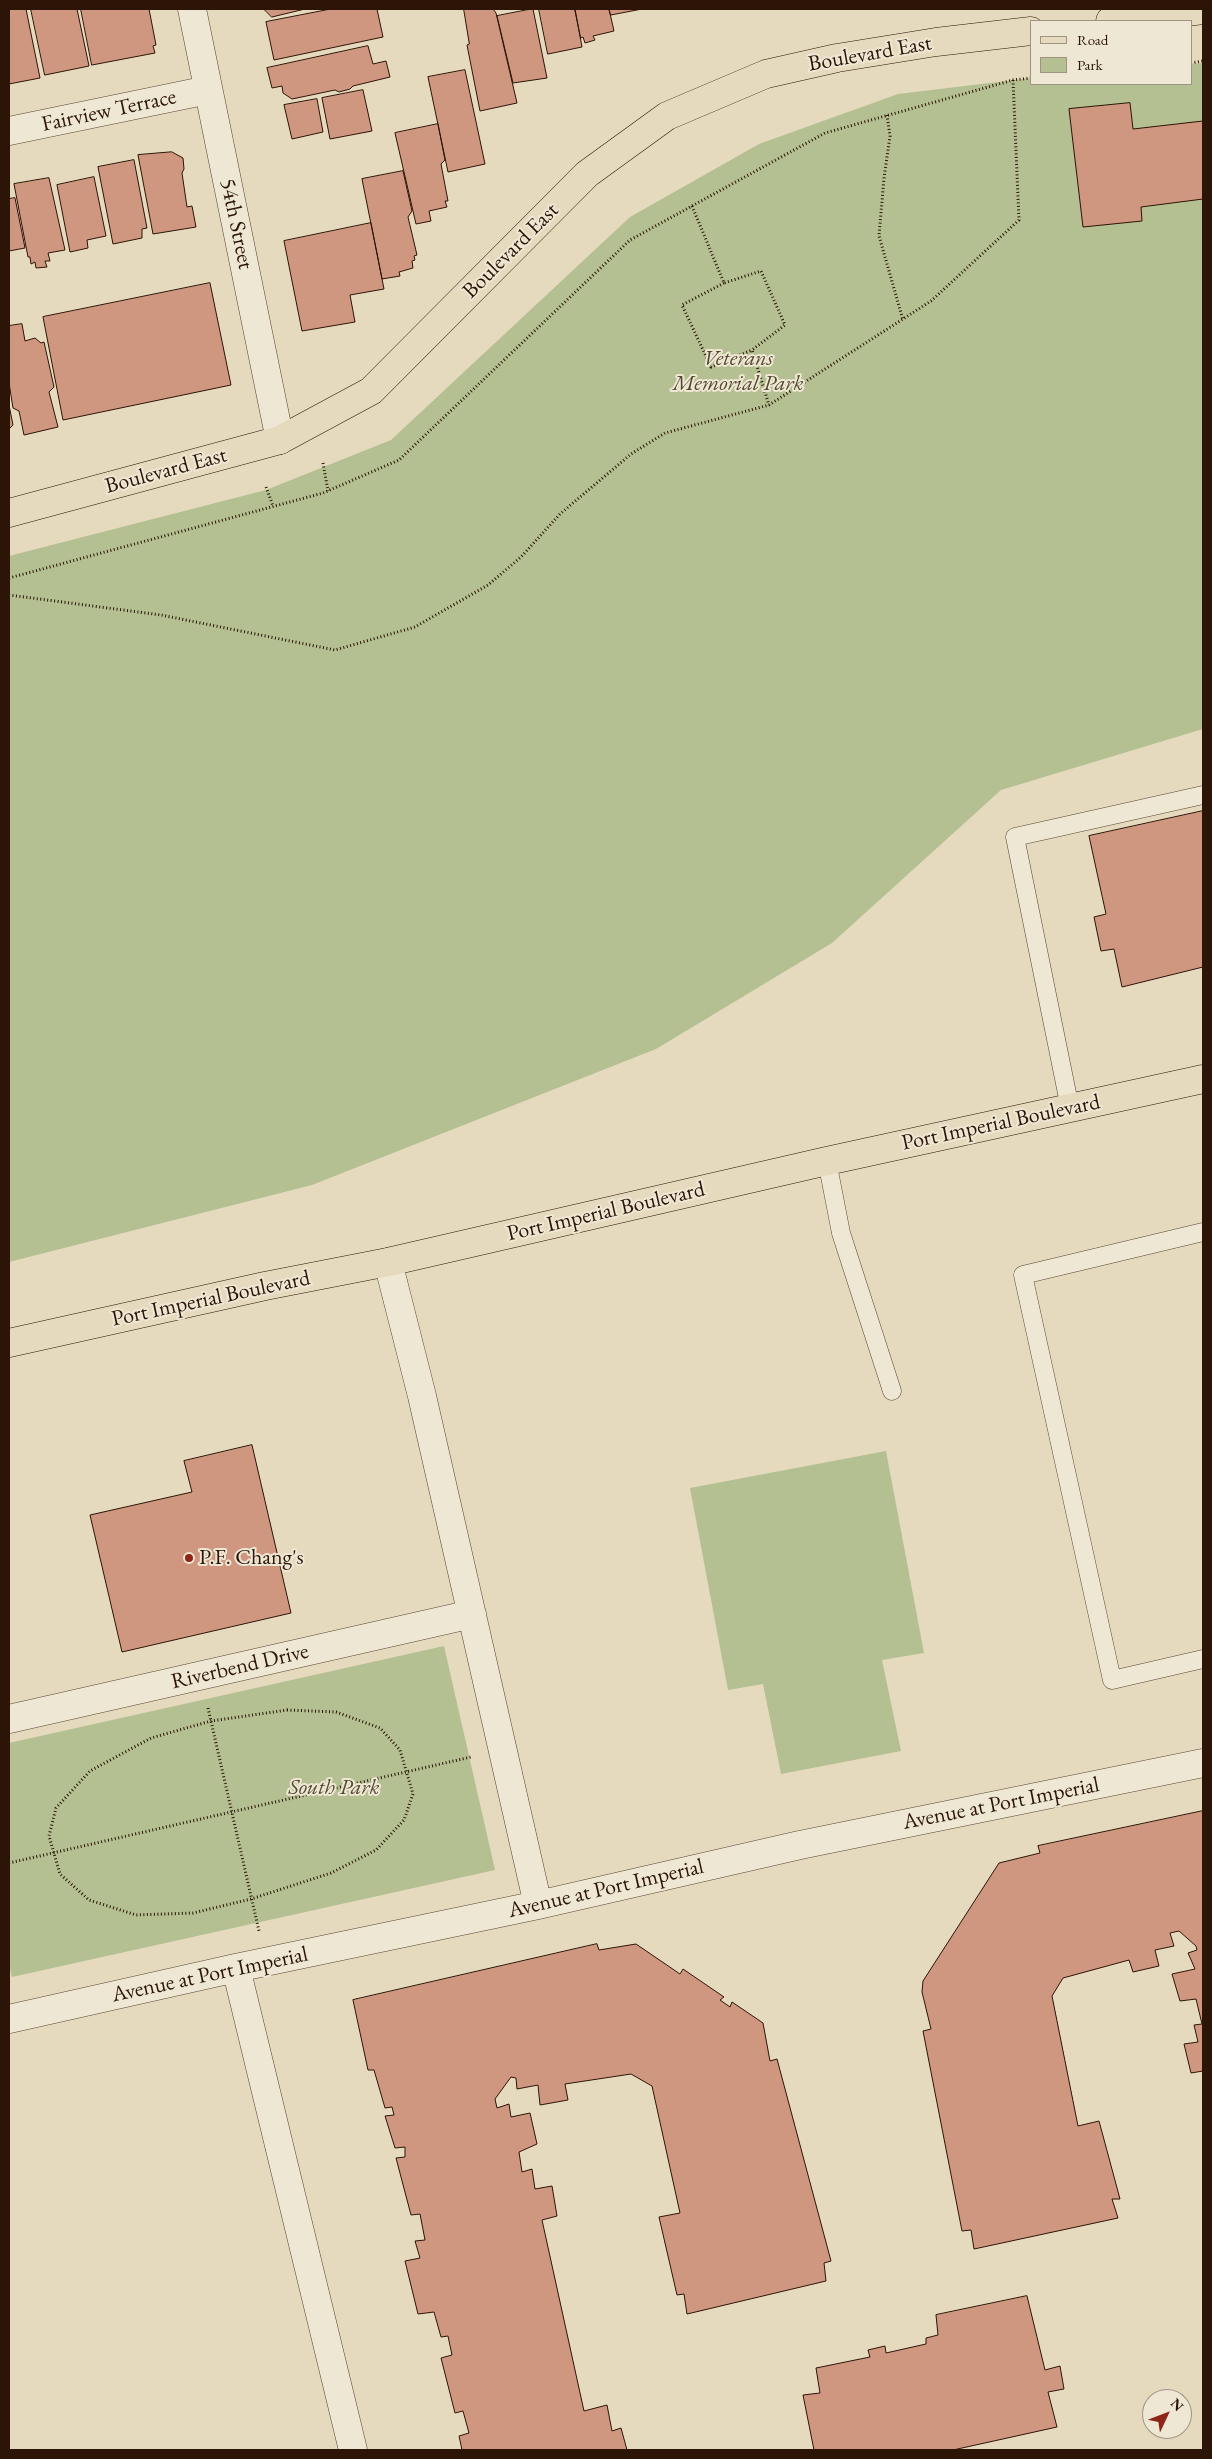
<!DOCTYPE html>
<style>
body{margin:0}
#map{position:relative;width:1212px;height:2459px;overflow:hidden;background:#e5dabd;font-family:"EB Garamond",serif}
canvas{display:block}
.frame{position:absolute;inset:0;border:10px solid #2c1406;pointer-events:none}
.legend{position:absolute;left:1030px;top:20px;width:162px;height:65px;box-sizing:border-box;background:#eee7d4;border:1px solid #a09382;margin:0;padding:6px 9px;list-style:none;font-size:15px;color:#2c1406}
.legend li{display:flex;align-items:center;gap:10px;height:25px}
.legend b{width:25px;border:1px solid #a09382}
.north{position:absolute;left:1142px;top:2389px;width:50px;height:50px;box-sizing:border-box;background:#eee7d4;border:1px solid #a09382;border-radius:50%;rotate:47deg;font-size:14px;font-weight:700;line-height:20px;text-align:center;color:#2c1406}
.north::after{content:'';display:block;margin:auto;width:18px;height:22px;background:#8f2418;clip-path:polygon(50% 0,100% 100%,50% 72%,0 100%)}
</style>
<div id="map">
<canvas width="1212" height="2459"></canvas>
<div class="frame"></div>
<ul class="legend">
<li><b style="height:6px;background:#e5dabd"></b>Road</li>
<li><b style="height:14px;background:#b4c092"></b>Park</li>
</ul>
<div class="north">N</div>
</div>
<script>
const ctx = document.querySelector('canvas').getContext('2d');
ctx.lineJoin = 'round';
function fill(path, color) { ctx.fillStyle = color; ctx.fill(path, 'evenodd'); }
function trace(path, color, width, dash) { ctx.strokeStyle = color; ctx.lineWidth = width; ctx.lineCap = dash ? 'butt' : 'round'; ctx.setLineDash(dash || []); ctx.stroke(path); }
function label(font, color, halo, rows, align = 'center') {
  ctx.font = font + ' "EB Garamond",serif'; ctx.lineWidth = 4; ctx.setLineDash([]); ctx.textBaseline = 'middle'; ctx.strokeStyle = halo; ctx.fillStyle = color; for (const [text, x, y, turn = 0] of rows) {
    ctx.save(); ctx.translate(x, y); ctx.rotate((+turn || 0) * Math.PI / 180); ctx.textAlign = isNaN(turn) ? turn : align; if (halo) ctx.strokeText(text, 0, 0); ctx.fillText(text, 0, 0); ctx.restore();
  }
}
fill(new Path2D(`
 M1203 63V729L1001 790 832 943 656 1049 312 1185 9 1262V556L266 490 391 440 630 217 759 144 898 94 1031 78V84H1191V64Z
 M886 1451 924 1653 882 1660 901 1751 781 1774 763 1684 728 1690 690 1488Z
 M444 1646 495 1870 12 1977 9 1965V1743Z`), '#b4c092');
const building = new Path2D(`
 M9 9H26L40 78 9 84Z
 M31 9H77L89 66 45 75Z
 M81 9H149L156 45 153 46 155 53 92 65Z
 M264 9H305L272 17Z
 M331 9H377L383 37 274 60 266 22Z
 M464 9H493L496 13 517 103 480 111 467 45 469 44Z
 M533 9 547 78 513 83 497 16Z
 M539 9H575L582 47 548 54Z
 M575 9H609L614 31 593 36 595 40 585 43 583 37 581 38Z
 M609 9H642L611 15Z
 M368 46 373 64 386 61 390 77 353 86 350 89 339 92 335 90 292 99 283 93 282 86 272 88 267 68Z
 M465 70 485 164 448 172 428 77Z
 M363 90 372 131 330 139 322 98Z
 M317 99 323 132 292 139 284 105Z
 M1130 103 1133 129 1203 121V199L1141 207 1142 221 1083 227 1069 109Z
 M438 124 445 160 441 164 448 201H445L447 207 429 211 431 221 416 224 395 133Z
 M172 152 183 158 184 169 182 173 187 207 192 206 196 227 153 234 138 155Z
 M134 160 147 228 142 229V238L113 244 98 167Z
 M403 171 412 211 408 217 417 255 414 256 415 260 412 261 413 268 399 272 400 276 382 279 362 179Z
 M94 177 106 236 87 240 88 248 70 252 57 185Z
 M49 178 65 250 48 253 50 261H45L47 267 36 268 35 262 31 264 30 257H28L14 184Z
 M15 198 25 248 9 251V199Z
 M371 223 384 289 350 295 355 322 302 331 284 241Z
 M210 283 231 385 63 420 43 317Z
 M22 324 25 341 35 338 41 343 44 342 54 387 49 392 58 427 24 435 19 411 13 408 9 383V326Z
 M9 405 13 425 9 429Z
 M1203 811V967L1122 987 1114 949 1101 951 1094 917 1106 914 1089 836Z
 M252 1445 291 1613 122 1652 90 1515 192 1492 184 1461Z
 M1203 1811V2071L1191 2073 1184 2044 1198 2042 1194 2025 1202 2024 1196 1999 1180 2001 1172 1974 1195 1969 1188 1953 1197 1950 1196 1946 1179 1931 1170 1933 1174 1946 1155 1950 1159 1966 1133 1972 1129 1960 1063 1978 1052 1996 1078 2126 1099 2121 1120 2199H1112L1118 2218 974 2249 971 2230 962 2231 923 2031 931 2029 922 1992 923 1981 999 1863 1040 1853 1038 1846Z
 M597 1944 599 1950 636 1944 680 1974 683 1969 724 1997 720 2000 730 2007 732 2002 763 2023 770 2061 777 2059 831 2261 824 2263 826 2281 687 2314 684 2294 677 2295 659 2217 680 2213 652 2086 631 2074 565 2084 568 2100 540 2105 538 2085 517 2089 516 2078 511 2077 495 2099 497 2108 509 2104 511 2117 530 2113 537 2144 519 2152 522 2172 532 2169 535 2189 552 2186 557 2216 542 2220 584 2411 607 2405 612 2431 621 2428 627 2450H462L459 2436 469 2433 463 2411 455 2413 441 2358 452 2355 448 2336 441 2337 434 2312 418 2314 405 2261 420 2258 415 2241 425 2240 420 2214 411 2215 396 2158 405 2157V2147L395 2148 385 2116 394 2115 392 2107 385 2108 374 2070H368L353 2000Z
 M1027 2296 1045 2370 1060 2366 1064 2389 1048 2392 1057 2427 953 2450H814L803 2395 820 2393 816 2368 870 2357 868 2350 885 2346 886 2353 926 2344V2338L938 2335 936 2315Z`);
fill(building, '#d09780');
trace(building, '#2c1406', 1);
const lane = new Path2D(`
 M1070 1108 1015 837 1203 795
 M827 1161 841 1233 892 1391
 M1203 1232 1023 1275 1112 1680 1203 1659`);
const street = new Path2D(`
 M192 9 280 440
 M9 131 208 90
 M388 1262 422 1396 538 1905
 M9 1719 472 1614
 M236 1968 353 2450
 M9 2019 236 1968 538 1905 800 1845 1203 1763`);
const primary = new Path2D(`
 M1110 21 1203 10
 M9 513 280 440 371 391 587 174 667 116 766 74 837 58 936 42 1031 31
 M9 1343 265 1286 388 1262 827 1161 1203 1079`);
trace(lane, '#5a4634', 19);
trace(street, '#5a4634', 29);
trace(primary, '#2c1406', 29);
trace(new Path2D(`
 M1191 63 1203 61
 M887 115 890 136 884 178 879 236 903 320
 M692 206 724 283 761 271 785 325 752 350 769 405
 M724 283 682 305 711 367 752 350
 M323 463 328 491
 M266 487 273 506
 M9 578 323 493 399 460 630 240 825 133 1013 80 1031 78
 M9 595 161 615 335 650 415 627 488 585 521 557 560 514 631 454 665 433 769 405 931 301 1019 220 1013 80
 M208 1708 259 1931
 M287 1710 336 1712 380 1728 400 1750 413 1794 404 1820 376 1850 331 1873 251 1899 193 1913 136 1915 89 1900 60 1874 49 1836 56 1808 90 1771 151 1738 211 1721Z
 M9 1863 471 1757`), '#2c1406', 3, [1, 2.5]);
trace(lane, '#eee7d4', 18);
trace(street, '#eee7d4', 28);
trace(primary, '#e5dabd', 28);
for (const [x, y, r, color] of [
 [189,1558,5,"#8f2418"]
]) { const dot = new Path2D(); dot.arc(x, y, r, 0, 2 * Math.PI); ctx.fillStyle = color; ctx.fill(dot); trace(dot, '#eee7d4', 2); }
label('22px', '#2c1406', '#eee7d4', [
 ["Boulevard East",870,54,-10],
 ["Fairview Terrace",109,111,-12],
 ["54th Street",236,224,78],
 ["Boulevard East",511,251,-45],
 ["Boulevard East",166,471,-15],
 ["Port Imperial Boulevard",1001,1123,-12],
 ["Port Imperial Boulevard",606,1212,-13],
 ["Port Imperial Boulevard",211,1299,-12],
 ["Riverbend Drive",240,1667,-13],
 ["Avenue at Port Imperial",1001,1804,-11],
 ["Avenue at Port Imperial",606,1889,-13],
 ["Avenue at Port Imperial",210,1975,-12]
]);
label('italic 22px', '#554830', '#eee7d4', [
 ["Veterans",738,359],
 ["Memorial Park",738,384],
 ["South Park",334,1788]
]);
label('22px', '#2c1406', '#eee7d4', [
 ["P.F. Chang's",199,1558]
], 'left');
</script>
